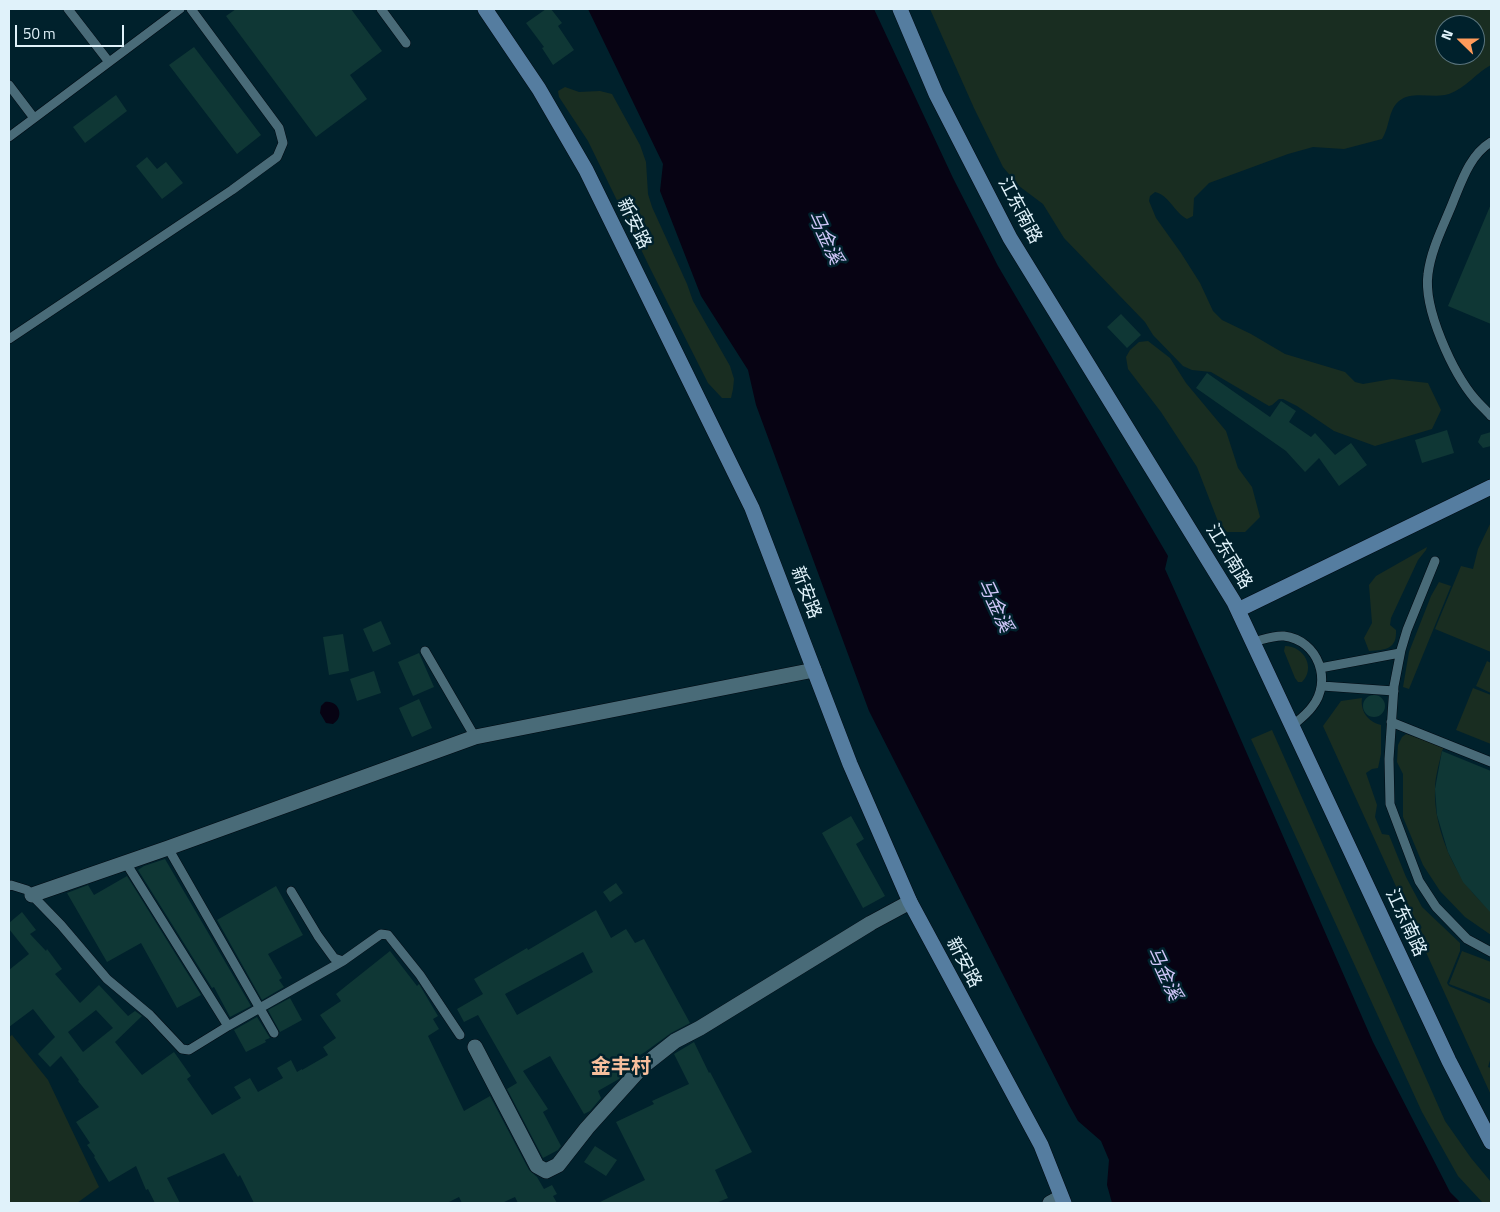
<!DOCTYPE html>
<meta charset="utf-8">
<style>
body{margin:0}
#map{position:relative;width:1500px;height:1212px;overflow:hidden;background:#00212c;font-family:"Titillium Web",sans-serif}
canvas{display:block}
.frame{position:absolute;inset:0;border:10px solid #e0f2fa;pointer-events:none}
.north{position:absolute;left:1435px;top:15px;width:50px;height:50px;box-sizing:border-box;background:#00212c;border:1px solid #5a757e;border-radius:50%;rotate:292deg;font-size:14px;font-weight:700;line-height:20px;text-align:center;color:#e0f2fa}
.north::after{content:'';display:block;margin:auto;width:18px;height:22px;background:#ff9b5a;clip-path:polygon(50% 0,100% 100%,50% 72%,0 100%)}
.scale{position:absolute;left:15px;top:25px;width:109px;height:22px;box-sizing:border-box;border:2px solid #e0f2fa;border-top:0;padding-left:6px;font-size:15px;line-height:18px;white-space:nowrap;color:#e0f2fa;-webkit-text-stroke:4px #00212c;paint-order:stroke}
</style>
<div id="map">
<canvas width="1500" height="1212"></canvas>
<div class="frame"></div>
<div class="north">N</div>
<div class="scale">50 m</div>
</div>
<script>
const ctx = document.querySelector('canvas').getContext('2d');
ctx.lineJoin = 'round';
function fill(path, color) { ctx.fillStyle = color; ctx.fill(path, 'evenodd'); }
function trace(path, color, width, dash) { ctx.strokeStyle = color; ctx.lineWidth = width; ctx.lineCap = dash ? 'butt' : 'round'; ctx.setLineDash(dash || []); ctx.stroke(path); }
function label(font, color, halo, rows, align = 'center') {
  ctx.font = font + ' "Titillium Web","Noto Sans SC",sans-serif'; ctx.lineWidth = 5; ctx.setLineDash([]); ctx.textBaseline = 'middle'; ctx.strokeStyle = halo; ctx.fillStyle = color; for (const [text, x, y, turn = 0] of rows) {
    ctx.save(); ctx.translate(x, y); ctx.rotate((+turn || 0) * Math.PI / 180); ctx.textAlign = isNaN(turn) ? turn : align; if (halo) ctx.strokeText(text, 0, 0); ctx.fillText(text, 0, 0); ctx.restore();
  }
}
fill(new Path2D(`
 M930 9H1491V65C1476 73 1466 88 1449 94 1434 99 1412 90 1399 101 1388 110 1390 127 1382 139L1344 149 1313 147 1288 154 1209 183 1194 198 1193 216 1187 219C1174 212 1169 195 1155 192L1150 196 1149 201 1156 218 1181 253 1200 283 1213 311 1222 320 1251 334 1285 354 1345 372 1355 382 1363 384 1392 379 1428 383 1441 410 1432 429 1375 446 1334 431 1297 406 1283 399H1279L1272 405 1269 406 1211 372 1192 370 1183 366 1153 335 1145 322 1064 238 1043 204 1019 186 1003 167 974 108ZM1445 25H1475V55H1445Z
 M565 87 579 92 600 91 612 94 640 145 646 162 648 194 652 207 687 284 693 301 730 366 734 379 733 389 731 398H722L708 383 651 270 588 141 559 97 558 91Z
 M1148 341 1170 358 1186 383 1226 431 1238 468 1252 487 1260 517 1245 532H1227L1219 524 1197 467 1161 412 1128 369 1126 357 1130 350 1139 342Z
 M1491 522V652L1435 629 1461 566 1473 569 1478 549Z
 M1427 547 1426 550 1418 560 1391 618 1390 625 1396 630C1397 649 1386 650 1369 651L1364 638 1372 623 1369 585 1376 576Z
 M1439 582 1451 586 1409 689 1403 687 1409 652 1431 596Z
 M1285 646C1304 646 1316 668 1302 682H1298L1295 678 1284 651Z
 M1487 661 1491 663V693L1476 686Z
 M1473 688 1491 695V744L1456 730Z
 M1362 698C1360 711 1368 722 1381 725V754L1378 768 1372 769 1366 773 1377 805 1375 817 1382 834 1389 835 1406 877 1422 907 1460 943V951L1447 983 1449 986 1491 1004V1057L1488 1067 1491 1068V1095L1323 726 1341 701Z
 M1272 730 1445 1121 1471 1158 1491 1182V1203H1483L1458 1176 1422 1112 1251 739Z
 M1406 734 1444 747 1442 751C1439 764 1435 777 1435 789 1433 830 1458 886 1491 910V935L1465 917 1440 891 1423 865 1403 817V774L1397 762 1398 745 1402 737Z
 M1462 951 1491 962V1000L1449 984Z
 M12 1035 48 1080 99 1187 77 1203H9V1037Z`), '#192d21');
fill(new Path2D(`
 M588 9H874L953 178 998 266 1168 556 1165 569 1217 685 1373 1042 1450 1192 1461 1203H1112L1107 1185 1109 1160 1101 1141 1078 1121 1069 1105 869 711 756 405 748 370 701 296 660 191 663 164Z
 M325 702C339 700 345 717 333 724L326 723 320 713 321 706Z`), '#070313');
fill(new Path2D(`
 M236 9H351L382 51 350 75 367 99 316 137 226 16Z
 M546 9H551L562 23 558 26 574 50 553 65 542 48 544 47 526 23Z
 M194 47 261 135 237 154 169 65Z
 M116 95 127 111 85 143 73 127Z
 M147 157 157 169 166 162 183 183 162 199 136 166Z
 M1491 204V324L1448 306Z
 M1121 314 1141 335 1127 348 1107 327Z
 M1207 373 1270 417 1281 401 1296 411 1289 422 1311 437 1315 433 1335 455 1351 443 1367 465 1339 486 1319 458 1305 472 1286 451 1196 388Z
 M1447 430 1454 453 1422 463 1415 440Z
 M1491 432V446L1483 448 1478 442 1481 435Z
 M381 621 391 644 373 652 363 629Z
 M343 634 349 671 329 675 323 637Z
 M419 653 434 687 413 696 398 662Z
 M374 671 381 693 357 701 350 679Z
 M1363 706a11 11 0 1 1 22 0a11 11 0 1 1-22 0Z
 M419 699 432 728 412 737 399 708Z
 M1442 751 1491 771V913L1463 882 1448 852 1437 815 1435 789Z
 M851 816 864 839 856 844 885 896 863 908 822 833Z
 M165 859 251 1006 230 1017 214 987 212 988 138 870 144 866Z
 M127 876 201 995 177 1008 141 943 107 962 67 893 88 885 94 895Z
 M616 883 623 893 610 902 603 892Z
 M276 886 303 935 268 954 282 978 279 980 284 987 262 1000 217 920Z
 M596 910 611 938 626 929 635 943 644 939 690 1023 671 1033 645 1052 625 1064 628 1069 619 1079 598 1091 601 1098 590 1111 584 1114 550 1056 523 1071 548 1109 543 1112 561 1146 558 1150 543 1158 507 1089 517 1083 478 1015 464 1022 457 1009 483 994 474 979 527 948 528 950ZM583 952 593 972 517 1015 505 994Z
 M22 912 36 930 30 934 46 951 47 949 62 969 55 974 80 1003 99 985 128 1016 135 1011 142 1016 115 1042 142 1075 174 1052 191 1076 187 1079 212 1115 241 1098 234 1087 250 1078 258 1092 283 1078 277 1068 291 1060 297 1072 302 1069V1070L328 1055 323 1047 336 1038 320 1015 341 1001 336 994 390 951 417 986 419 984 438 1016 433 1019 439 1029 428 1036 464 1111 490 1096 529 1170 537 1177 544 1189 552 1185 557 1194 553 1196 557 1203H518L515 1197 502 1203H462L459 1197 447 1203H254L240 1175 238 1177 224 1153 167 1178 180 1203H155L148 1189 146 1190 136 1166 109 1182 94 1157 95 1156 87 1145 90 1143 76 1122 99 1107 78 1081 79 1080 61 1056 50 1067 38 1054 55 1037 33 1009 9 1027V970L29 954 9 929V923ZM96 1010 113 1028 83 1052 68 1032Z
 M290 998 302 1020 280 1032 268 1010Z
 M257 1017 270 1038 265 1040 266 1042 246 1052 234 1030Z
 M694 1042 709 1073 710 1072 752 1152 715 1170 728 1198 716 1203H598L645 1180 616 1122 654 1104 652 1101 689 1084 674 1054Z
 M595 1146 617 1160 606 1176 584 1162Z`), '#0f3735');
const lane = new Path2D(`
 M68 9 109 62
 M381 9 406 43
 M9 85 34 118
 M9 137 180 9
 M1491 142C1470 155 1462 180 1453 202 1444 225 1431 249 1428 274 1423 309 1453 373 1475 399 1480 405 1486 410 1491 416
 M9 339 232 190 277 157 283 143 279 128 191 9
 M1435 561 1407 630 1401 650 1394 686 1389 759 1390 804 1419 881 1436 907 1467 939 1491 952
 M1253 642C1262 640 1274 635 1284 636 1318 640 1333 681 1312 707 1307 714 1299 720 1292 726
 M425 651 475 737
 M1320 668 1400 653
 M1322 686 1394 691
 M1391 722 1491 762
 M168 848 274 1033
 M126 863 228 1026
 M9 886 11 885 27 890 61 925 107 979 150 1015 182 1049 189 1050 228 1026 343 961
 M291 891 318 936 334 958 343 961 381 934 388 935 420 975 460 1035`);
const street = new Path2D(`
 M32 895 168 848 475 737 814 670
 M475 1047 537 1166 546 1171 558 1165 587 1128 642 1067 675 1041 700 1028 871 923 910 902
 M1050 1203 1061 1197`);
const secondary = new Path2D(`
 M485 9 539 89 586 170 752 508 850 764 910 902 1041 1145 1064 1203
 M900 9 936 94 1010 238 1234 602 1449 1061 1491 1142
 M1238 610 1491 487`);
trace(lane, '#000a12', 10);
trace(street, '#000a12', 16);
trace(secondary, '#000a12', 16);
trace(lane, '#496b78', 9);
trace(street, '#496b78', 15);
trace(secondary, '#557da0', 15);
label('18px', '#e0f2fa', '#00212c', [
 ["江东南路",1019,211,62],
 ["新安路",633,224,64],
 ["江东南路",1228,557,59],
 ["新安路",805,593,69],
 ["江东南路",1405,923,65],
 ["新安路",963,963,62]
]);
label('italic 19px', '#cfc6f8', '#00212c', [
 ["马金溪",824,238,65],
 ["马金溪",994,606,65],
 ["马金溪",1163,974,65]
]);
label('bold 20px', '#f7be9c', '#00212c', [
 ["金丰村",621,1068]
]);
</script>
